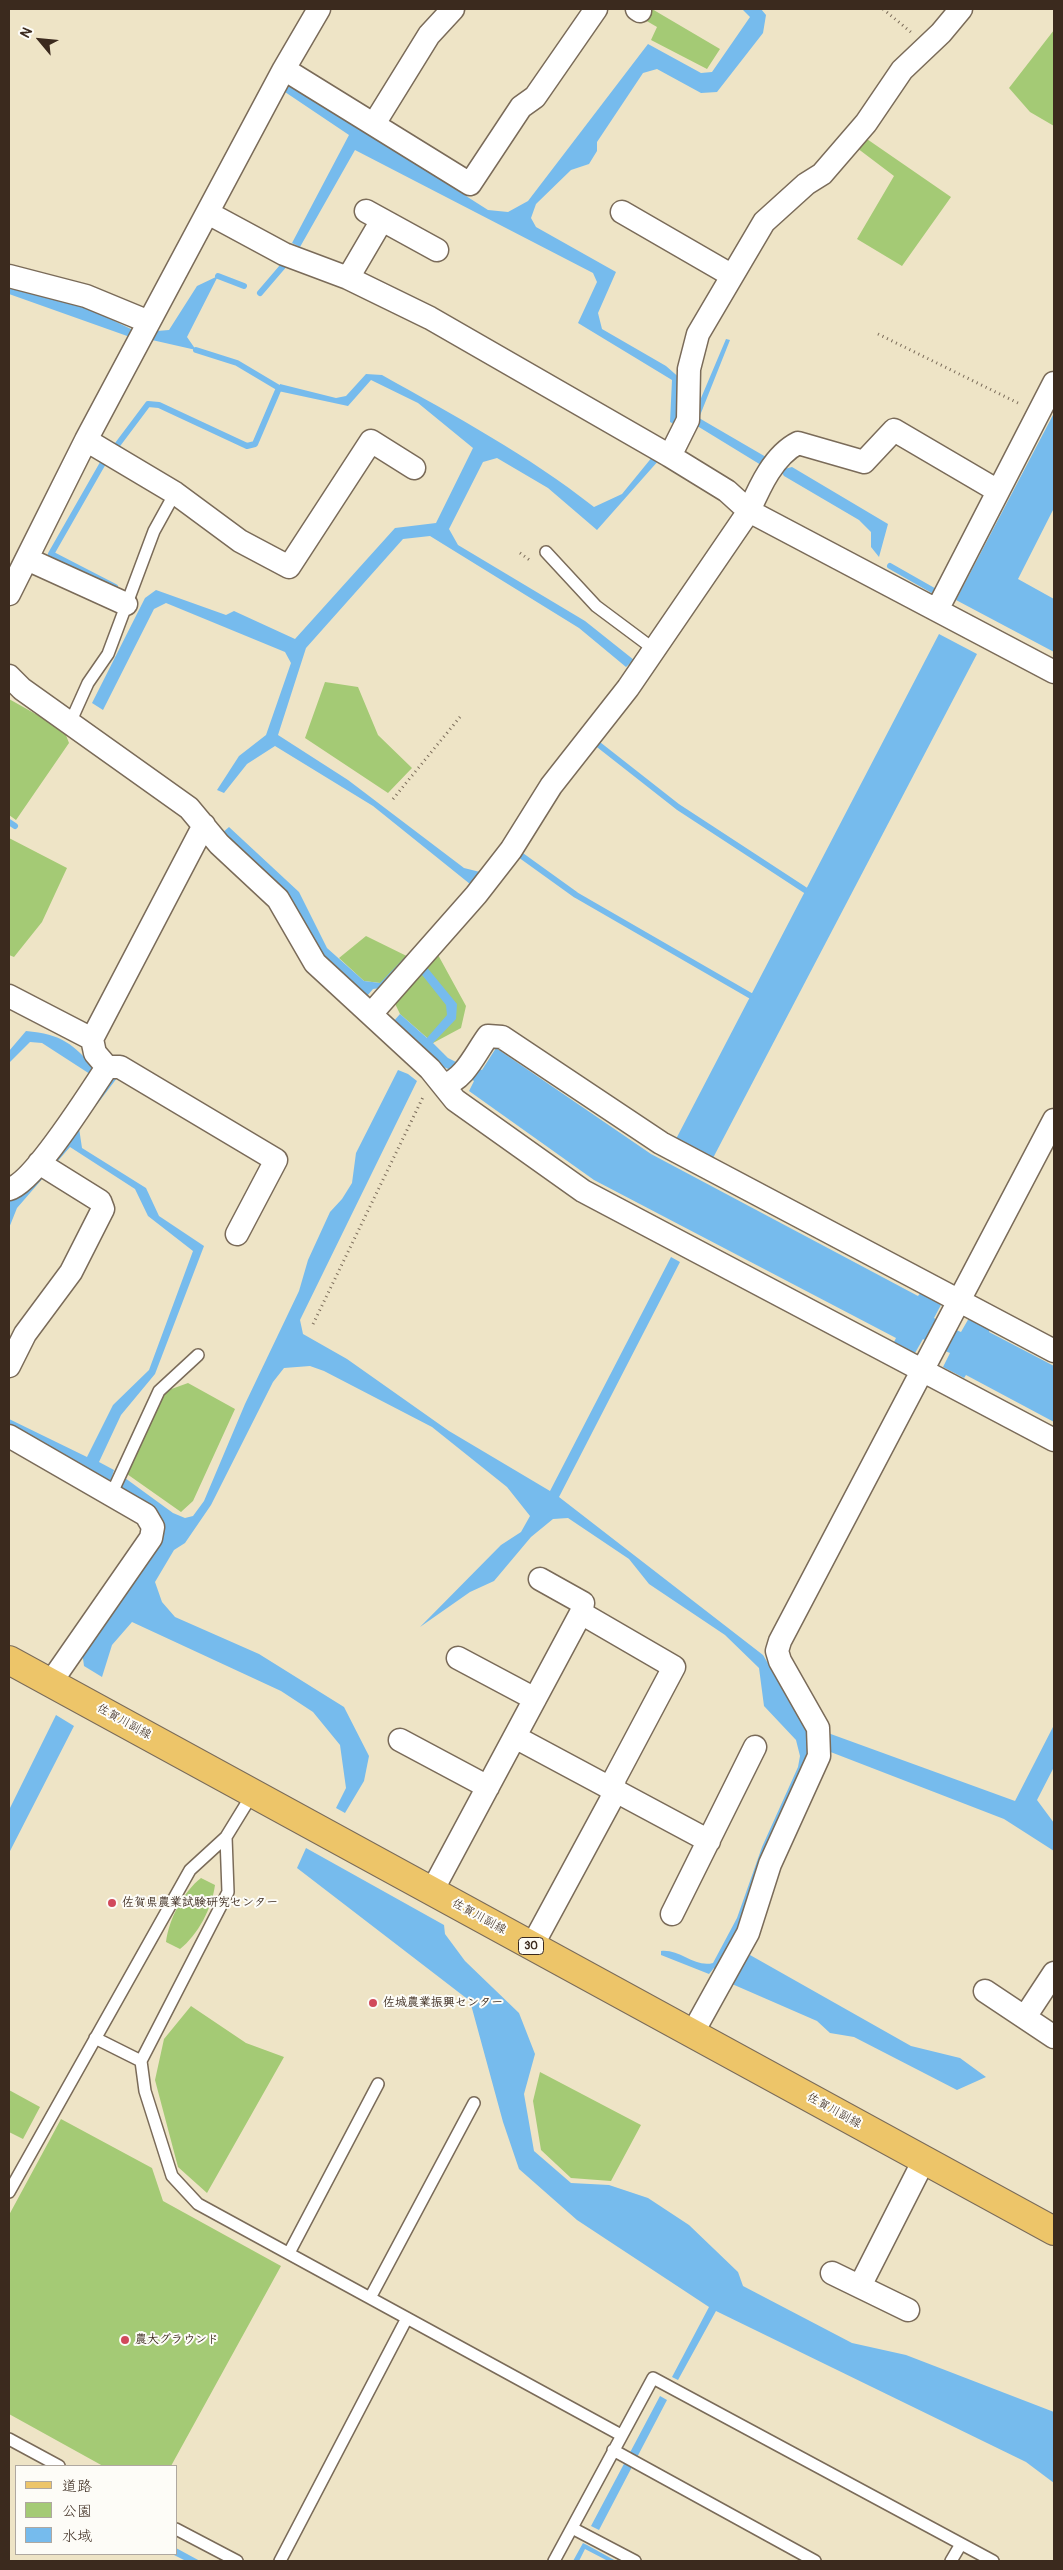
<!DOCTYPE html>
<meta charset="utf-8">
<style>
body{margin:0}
#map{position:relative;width:1063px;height:2570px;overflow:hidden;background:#eee4c6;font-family:Pangolin,"Klee One",sans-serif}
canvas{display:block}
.frame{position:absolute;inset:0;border:10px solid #3b2a1e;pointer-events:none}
.legend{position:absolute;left:15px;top:2465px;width:162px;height:90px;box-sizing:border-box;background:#fdfcf7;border:1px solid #afa8a0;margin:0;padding:6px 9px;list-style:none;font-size:15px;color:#3b2a1e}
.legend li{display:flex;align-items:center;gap:10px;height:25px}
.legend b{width:25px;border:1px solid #afa8a0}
.north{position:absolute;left:15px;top:15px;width:50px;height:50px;-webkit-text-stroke:4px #fdfcf7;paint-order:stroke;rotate:298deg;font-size:14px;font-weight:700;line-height:20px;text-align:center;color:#3b2a1e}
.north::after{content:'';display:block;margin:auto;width:18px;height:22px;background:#3b2a1e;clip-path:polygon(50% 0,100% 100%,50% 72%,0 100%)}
</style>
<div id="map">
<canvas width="1063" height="2570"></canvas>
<div class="frame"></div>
<ul class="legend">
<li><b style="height:6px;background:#edc569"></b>道路</li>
<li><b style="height:14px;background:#a4ca75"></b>公園</li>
<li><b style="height:14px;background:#76bbed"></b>水域</li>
</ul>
<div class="north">N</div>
</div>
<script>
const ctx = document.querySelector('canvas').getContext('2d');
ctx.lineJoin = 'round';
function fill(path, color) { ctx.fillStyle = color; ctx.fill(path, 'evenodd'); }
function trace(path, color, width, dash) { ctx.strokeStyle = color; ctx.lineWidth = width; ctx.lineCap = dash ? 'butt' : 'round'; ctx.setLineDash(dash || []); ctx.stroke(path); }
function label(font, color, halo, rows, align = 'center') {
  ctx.font = font + ' Pangolin,"Klee One",sans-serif'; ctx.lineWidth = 4; ctx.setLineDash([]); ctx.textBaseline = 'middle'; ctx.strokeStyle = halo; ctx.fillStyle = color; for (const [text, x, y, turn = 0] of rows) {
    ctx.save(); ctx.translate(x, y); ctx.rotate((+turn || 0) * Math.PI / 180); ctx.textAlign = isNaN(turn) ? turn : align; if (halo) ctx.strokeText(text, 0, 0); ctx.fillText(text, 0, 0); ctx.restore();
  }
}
fill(new Path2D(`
 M652 9 720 49 707 69 651 40 657 27 645 20Z
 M1054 30V126L1030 112 1009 88Z
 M864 137 951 197 902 266 857 239 894 176 857 148Z
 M325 682 358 687 378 735 412 768 388 793 305 738Z
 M9 699 64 730 69 743 16 820 9 815Z
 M9 838 67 868 42 922 14 957 9 955Z
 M366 936 425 965 437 953 466 1006 461 1028 433 1043 400 1014 387 987 380 983 364 981 339 958Z
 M188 1383 235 1409 193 1501 181 1512 127 1474 166 1391Z
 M201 1878 215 1885C212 1908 198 1935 180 1949L166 1942C169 1919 183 1892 201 1878Z
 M191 2006 246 2043 284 2057 207 2193 178 2167 155 2080 164 2039Z
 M540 2072 641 2125 611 2181 571 2178 541 2150 533 2101Z
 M9 2090 40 2107 23 2139 9 2132Z
 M61 2119 152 2168 163 2201 281 2266 171 2466H103L9 2414V2215Z`), '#a4ca75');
fill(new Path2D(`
 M742 9H761L766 15 763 33 717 92 701 93 657 69 643 73 597 142V151L589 164 571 170 536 204 531 218 536 227 616 272 598 313 602 329 666 366 682 380 676 425 670 422 672 380 578 323 597 282 593 273 355 150 300 247 292 243 349 135 285 92 290 84 488 210 508 212 528 201 648 44 701 73 712 72 750 17Z
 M218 276 187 337 196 350 152 340 157 331 169 330 197 286Z
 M9 287 90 309 133 330 130 337 9 294Z
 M726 339 730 340 699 418 766 457 761 465 694 424 693 417Z
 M366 374 382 375C455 416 528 455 594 507L622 494 653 456 659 460 597 530 548 488 497 458 483 462 449 529 458 545 585 621 634 660 626 667 579 628 430 536 403 539 306 648 278 735 348 780 464 868 480 872 470 884 373 806 275 746 247 764 224 793 217 790 239 756 266 735 291 663 285 652 166 603 154 609 103 710 92 703 145 598 156 590 226 615 234 611 295 639 395 528 436 523 473 448 418 403 371 380 348 406 278 391 280 384 336 398 346 396Z
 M1054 413V508L1018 579 1054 599V652L956 600Z
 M792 467 888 524 879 557 871 547V532L859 520 784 476 780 470Z
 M939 634 977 654 713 1158 676 1139Z
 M229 827 299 892 327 948 364 981 380 983 407 955 413 959 387 987 373 989 367 996 319 953 221 834Z
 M425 965 457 1004 456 1019 433 1043 448 1058 456 1062 451 1070 441 1066 393 1022 400 1014 427 1038 447 1015 446 1005 419 971Z
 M26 1031C62 1034 73 1044 96 1070L93 1076 42 1043 30 1042 9 1063V1051Z
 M496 1048 651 1154 918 1296 921 1292 942 1303 934 1318 939 1321 928 1342 923 1339 915 1353 894 1342 896 1338 594 1180 469 1091 474 1081 470 1078 476 1068 482 1070Z
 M398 1070 408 1074 417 1081 300 1320 303 1334 347 1359 449 1431 550 1491 671 1257 680 1262 559 1497 763 1655 809 1732 808 1755 766 1848 736 1931 745 1960 750 1955 911 2046 960 2058 986 2077 957 2090 854 2037 830 2033 817 2021 732 1984 734 1979 714 1968 709 1974 661 1955V1951C680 1949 695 1968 713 1963L737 1918 762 1847 798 1767 800 1756 796 1740 764 1706 759 1668 725 1635 649 1584 629 1559 568 1518 553 1519 531 1537 494 1581 470 1592 420 1627 501 1545 521 1532 530 1516 507 1487 432 1427 324 1371 310 1366 284 1368 273 1382 211 1505 185 1543 174 1550 155 1582 162 1602 175 1617 259 1654 344 1707 369 1756 364 1781 345 1813 336 1808 346 1788 340 1745 313 1712 281 1691 132 1622 112 1645 102 1677 84 1666 82 1651 149 1561 159 1540 117 1488 125 1478 173 1513 185 1518 193 1516 204 1501 245 1404 299 1291 308 1260 330 1212 342 1199 352 1183 356 1153Z
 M111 1074 117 1078 79 1128 82 1148 146 1188 159 1216 204 1246 155 1374 121 1415 99 1462 114 1470 110 1483 9 1428V1419L87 1457 113 1405 149 1370 193 1251 148 1216 135 1189 70 1147 17 1208 9 1228V1203L11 1197Z
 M969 1318 990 1329 989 1332 1054 1366V1422L966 1375 964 1378 943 1367 950 1353 945 1351 956 1330 961 1332Z
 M56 1715 74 1726 9 1853V1810Z
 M1054 1725V1767L1037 1800 1054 1823V1851L1004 1819 828 1751V1733L1015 1801Z
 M306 1848 444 1925 445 1934 465 1961 519 2013 535 2054 524 2094 534 2151 571 2183 609 2185 648 2198 689 2225 738 2272 743 2286 852 2343 906 2355 1054 2412V2483L1026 2462 716 2311 678 2380 672 2377 709 2307 577 2220 519 2169 503 2122 470 2001 297 1868Z
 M660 2396 667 2400 599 2530 591 2526Z
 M583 2543 587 2545 616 2561H608L585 2549 579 2561H573Z
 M176 2548 200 2561H186L172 2554H176Z`), '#76bbed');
trace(new Path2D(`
 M218 276 244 286
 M260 293 284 265
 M115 448 148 404 159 405 247 446 255 444 279 388 237 363 196 350
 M103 463 51 554 115 587
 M890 566 934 591
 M599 745 678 807 805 890
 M9 822 15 826
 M519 854 576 895 751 996`), '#76bbed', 6);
const service = new Path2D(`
 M546 552 596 606 655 650
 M70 723 88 683 108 654 154 531 175 493
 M111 1495 159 1391 198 1355
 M226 1837 228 1892 141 2061 145 2091 172 2176 198 2204 621 2435
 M95 2038 141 2061
 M9 2192 190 1870 226 1837 253 1793
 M289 2253 378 2084
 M370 2298 474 2103
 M9 2439 59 2466
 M613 2450 815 2561
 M572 2528 635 2561
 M176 2529 237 2561
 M280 2561 407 2318
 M554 2561 653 2378 993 2561
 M951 2561 961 2544`);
const minor = new Path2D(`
 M637 9 640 11
 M284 69 470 184 521 107 535 97 596 9
 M374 124 429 35 453 9
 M366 211 437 250
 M622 212 731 275
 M208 213 284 254 348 278 430 318 670 456 727 491 749 511 1054 672
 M9 276 86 296 149 322
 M348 278 382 220
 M86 440 175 493 240 541 289 567 371 441 414 468
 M670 456 688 420 689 369 698 334 764 222 806 184 822 174 866 123 902 70 941 33 961 9
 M27 559 126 604
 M9 594 86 440 284 69 319 9
 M937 610 1054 383
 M9 676 22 689 189 808 219 844 278 899 315 963 430 1069 455 1100 583 1191 1054 1440
 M9 996 92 1039
 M371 1014 476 895 511 850 551 786 628 688 749 511C760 486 774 455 798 443L864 462 894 430 998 491
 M107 1067H120L276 1160 237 1234
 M443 1085C464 1081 476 1052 488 1036L502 1037 661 1143 1054 1351
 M9 1189C34 1183 90 1092 107 1067L95 1053 92 1039 204 825
 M9 1366 25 1334 71 1272 103 1209 100 1201 39 1163
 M9 1436 146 1515 153 1527 151 1538 51 1682
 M540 1579 583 1603 581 1613
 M458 1658 535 1699
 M515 1737 709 1841
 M400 1740 488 1787
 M432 1891 581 1613 674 1667 615 1778 611 1800 532 1946
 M672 1914 755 1747
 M985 1991 1054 2037
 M1025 2017 1054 1973
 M692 2034 748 1933 770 1864 819 1756 818 1728 780 1661 777 1651 780 1641 1054 1120
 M832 2273 908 2310
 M860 2286 924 2160`);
const primary = new Path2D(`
 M9 1660 1054 2231`);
trace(service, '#7a6b59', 14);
trace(minor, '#7a6b59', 25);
trace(primary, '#7a6b59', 30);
trace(new Path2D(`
 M883 9 912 33
 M878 334 1020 404
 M520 553 531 561
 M393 799 460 717
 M313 1324 424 1095`), '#7a6b59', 3, [1, 4]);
trace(service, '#fff', 11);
trace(minor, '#fff', 22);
trace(primary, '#edc569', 28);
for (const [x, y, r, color] of [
 [112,1903,5,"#d1495b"],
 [373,2003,5,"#d1495b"],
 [125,2340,5,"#d1495b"]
]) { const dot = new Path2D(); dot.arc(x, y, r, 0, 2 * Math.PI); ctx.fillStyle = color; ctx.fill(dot); trace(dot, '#fdfcf7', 2); }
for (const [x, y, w] of [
 [531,1946,25]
]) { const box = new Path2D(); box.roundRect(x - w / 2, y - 8.5, w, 17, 4); ctx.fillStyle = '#fdfcf7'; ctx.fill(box); trace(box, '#3b2a1e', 1); }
label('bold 11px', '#3b2a1e', null, [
 ["30",531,1946]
]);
label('12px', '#3b2a1e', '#fdfcf7', [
 ["佐賀川副線",124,1722,29],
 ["佐賀川副線",479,1917,29],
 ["佐賀川副線",834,2111,29]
]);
label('bold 12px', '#3b2a1e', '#fdfcf7', [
 ["佐賀県農業試験研究センター",122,1903],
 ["佐城農業振興センター",383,2003],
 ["農大グラウンド",135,2340]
], 'left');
</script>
